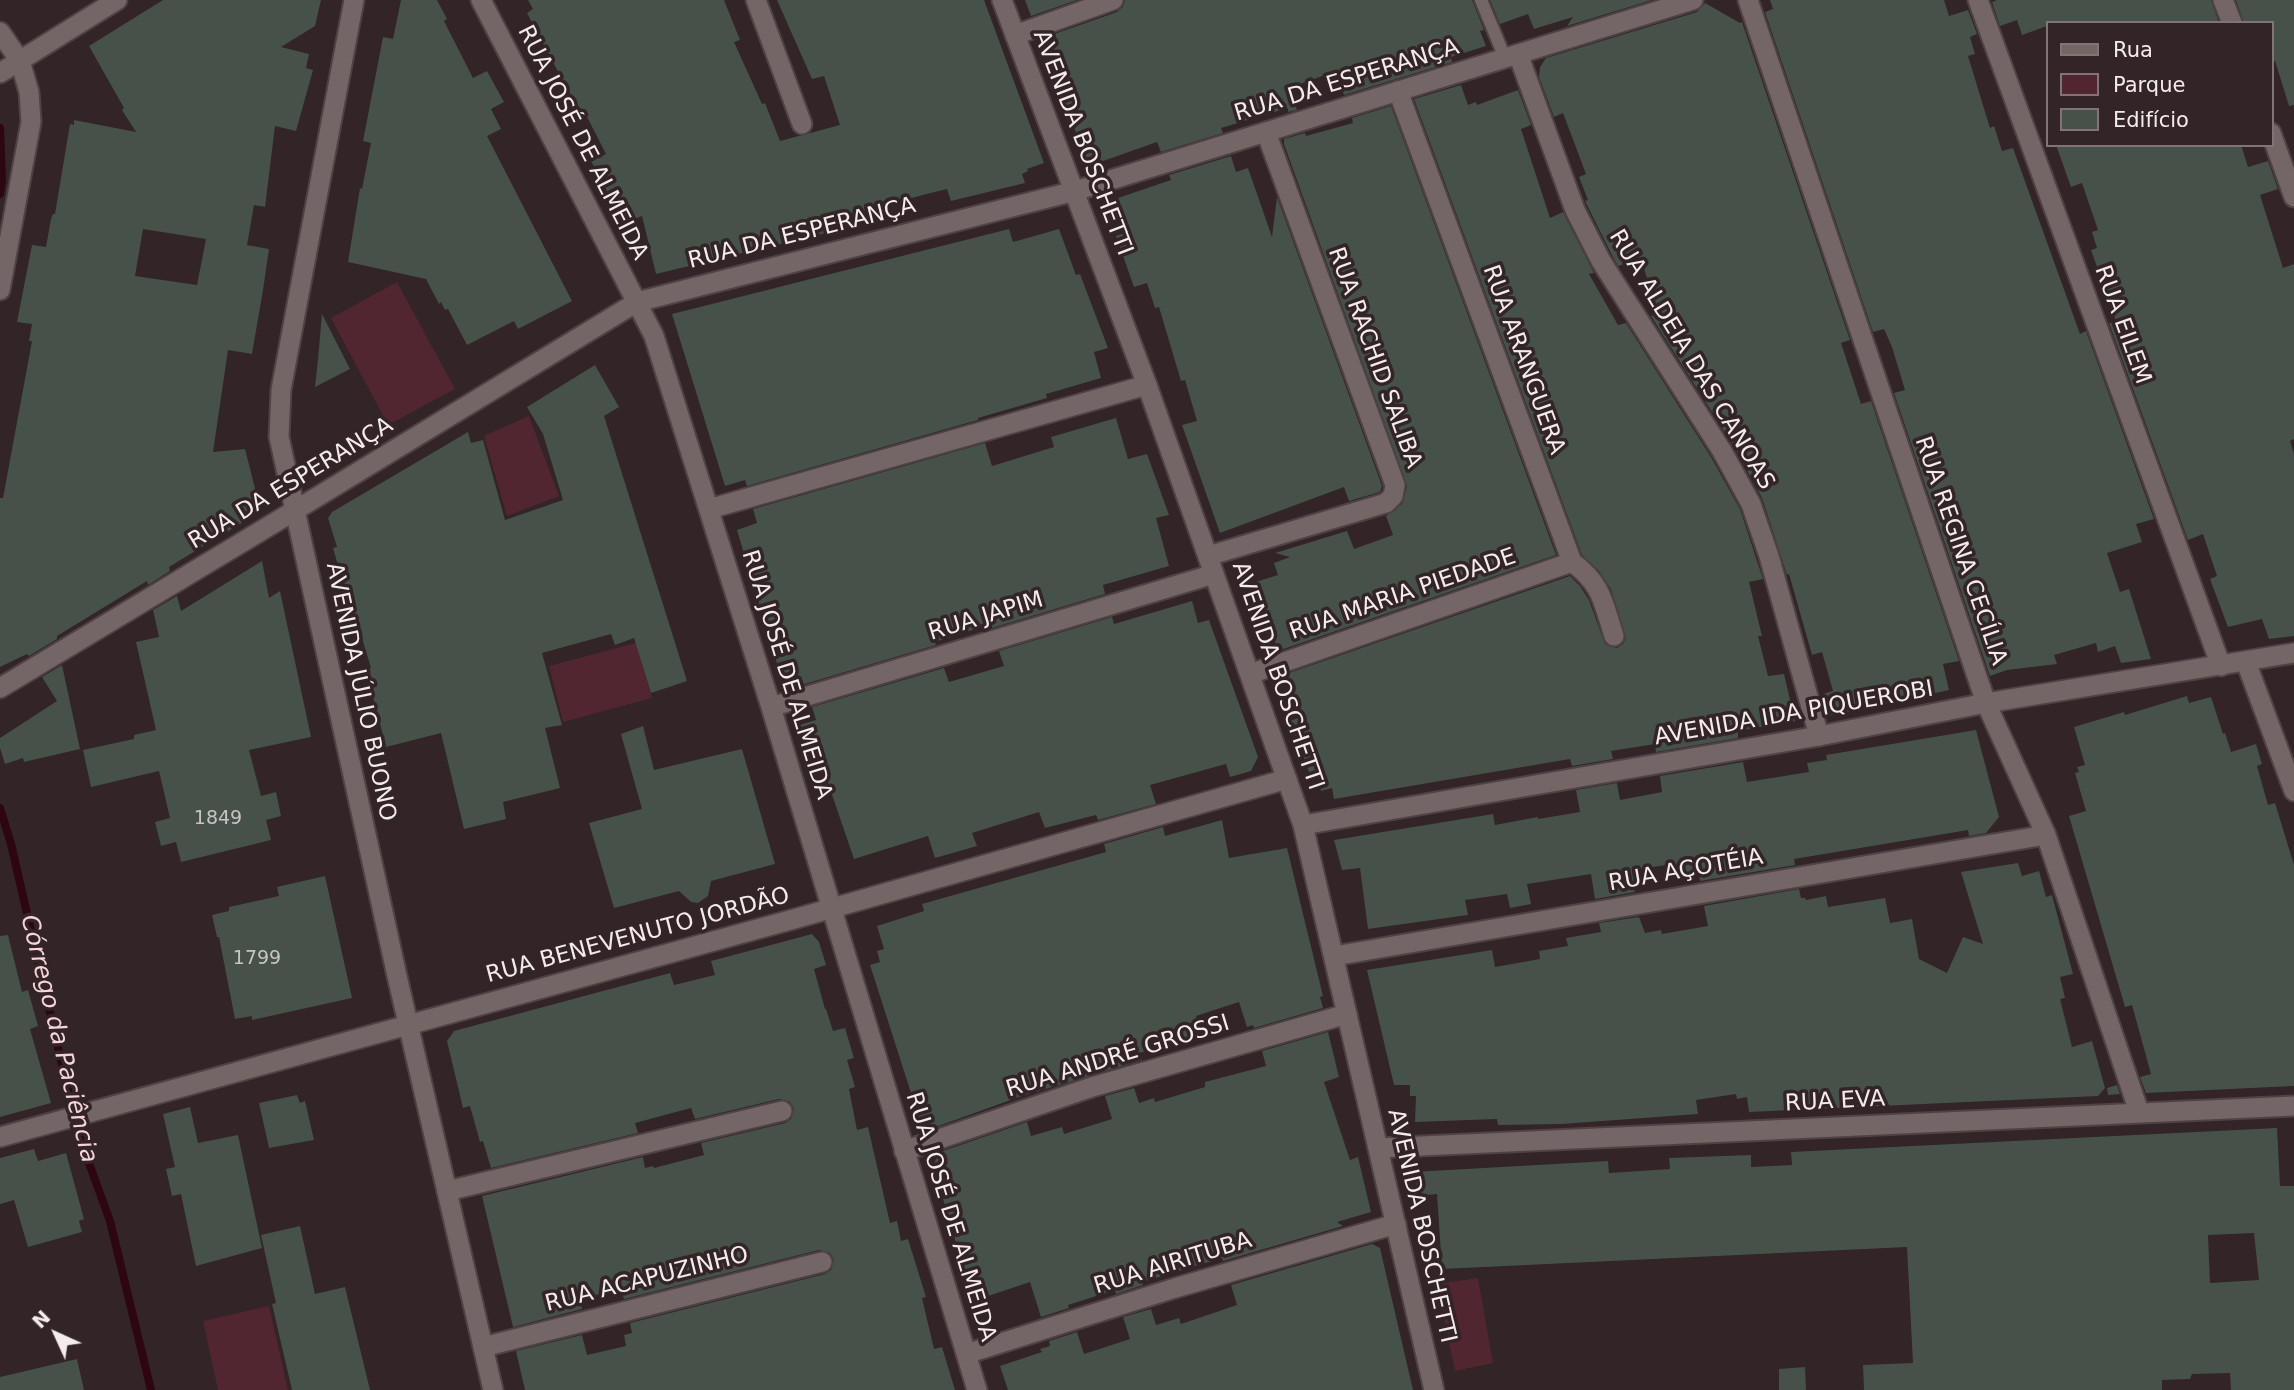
<!DOCTYPE html>
<meta charset="utf-8">
<style>
body{margin:0}
#map{position:relative;width:2294px;height:1390px;overflow:hidden;background:#322427;font-family:"DejaVu Sans",sans-serif}
canvas{display:block}
.legend{position:absolute;left:2046px;top:21px;width:228px;height:126px;box-sizing:border-box;background:#322427;border:2px solid #807476;margin:0;padding:9px 12px;list-style:none;font-size:21px;color:#f4ebec}
.legend li{display:flex;align-items:center;gap:14px;height:35px}
.legend b{width:35px;border:2px solid #807476}
.north{position:absolute;left:21px;top:1299px;width:70px;height:70px;-webkit-text-stroke:5px #322427;paint-order:stroke;rotate:315deg;font-size:19px;font-weight:700;line-height:28px;text-align:center;color:#f4ebec}
.north::after{content:'';display:block;margin:auto;width:24px;height:32px;background:#f4ebec;clip-path:polygon(50% 0,100% 100%,50% 72%,0 100%)}
</style>
<div id="map">
<canvas width="2294" height="1390"></canvas>
<ul class="legend">
<li><b style="height:9px;background:#746567"></b>Rua</li>
<li><b style="height:19px;background:#512630"></b>Parque</li>
<li><b style="height:19px;background:#455149"></b>Edifício</li>
</ul>
<div class="north">N</div>
</div>
<script>
const ctx = document.querySelector('canvas').getContext('2d');
ctx.lineJoin = 'round';
function fill(path, color) { ctx.fillStyle = color; ctx.fill(path, 'evenodd'); }
function trace(path, color, width, dash) { ctx.strokeStyle = color; ctx.lineWidth = width; ctx.lineCap = dash ? 'butt' : 'round'; ctx.setLineDash(dash || []); ctx.stroke(path); }
function label(font, color, halo, rows, align = 'center') {
  ctx.font = font + ' "DejaVu Sans",sans-serif'; ctx.lineWidth = 7; ctx.setLineDash([]); ctx.textBaseline = 'middle'; ctx.strokeStyle = halo; ctx.fillStyle = color; for (const [text, x, y, turn = 0] of rows) {
    ctx.save(); ctx.translate(x, y); ctx.rotate((+turn || 0) * Math.PI / 180); ctx.textAlign = isNaN(turn) ? turn : align; if (halo) ctx.strokeText(text, 0, 0); ctx.fillText(text, 0, 0); ctx.restore();
  }
}
fill(new Path2D(`
 M397 282 455 389 388 425 331 318Z
 M529 416 559 496 507 516 484 436Z
 M636 643 652 698 563 722 549 666Z
 M1478 1278 1493 1363 1455 1371 1437 1284Z
 M269 1306 288 1390H218L203 1321Z`), '#512630');
trace(new Path2D(`
 M0 128 2 180 0 194
 M0 808 11 844 77 1130 110 1221 151 1390`), '#2e0612', 8);
fill(new Path2D(`
 M163 0H321L315 26 281 47 309 54 306 68 313 70 296 131 275 126 265 207 254 205 247 245 269 249 263 290 252 354 228 350 213 452 245 449 259 504 253 516 169 567 170 571 148 585 147 581 57 636V639L29 656 27 654 0 667V498H3L32 341H29L32 324 17 322 32 245 46 247 51 219 53 214H55L70 124 74 125V120L136 132 122 110 124 108 89 46ZM143 229 206 239 197 285 135 276Z
 M401 0H437L447 19 444 21 473 78 487 71 504 102 491 109 501 129 487 136 572 301 518 329 514 321 467 345 448 309 445 310 441 302 439 304 426 279 348 262 360 188 362 189 371 143 363 141 383 37 393 39Z
 M528 0H724L740 40 734 42 762 104 765 103 780 141 840 125 824 76 812 79 777 0H984L1044 163 1027 169 1028 171 1022 174 1025 183 951 201 947 189 923 195 823 222 826 233 656 274 642 216 624 223 591 161 606 154 584 111 580 113 527 13 533 9Z
 M1025 0H1077L1031 16Z
 M1125 0H1472L1484 30 1480 31 1486 46 1451 57 1452 62 1344 95 1336 71 1289 88 1297 110 1288 112V108L1221 128 1223 133 1161 152 1157 142 1089 166 1040 39 1117 12 1123 7Z
 M1490 0H1652L1567 26 1573 17 1534 29 1528 14 1500 24Z
 M1770 0H1944L1949 16 1968 10 1977 34 1970 37 1975 54 1968 56 1990 128 1994 126 2002 151 2013 148 2080 334 2086 331 2154 519 2136 524 2142 542 2107 553 2120 592 2129 589 2151 659 2121 663 2115 646 2098 652 2096 643 2054 655 2057 664 2007 670 1990 676 1894 393 1905 390 1892 347 1884 329 1873 332 1765 12 1773 9Z
 M1997 0H2211L2219 23H2047V26L2022 35 2017 20 2000 26 1992 2Z
 M2236 0H2294V105L2289 106 2275 61 2271 62V23H2244Z
 M1705 3 1740 23 1742 22 1850 340 1841 343 1861 404 1871 401 1959 661 1943 664 1949 690 1829 716 1823 694 1833 691 1822 652 1812 655 1789 574 1787 575 1762 498 1733 445 1651 316 1658 314 1641 259 1618 266 1612 255 1585 201 1588 200 1579 177 1586 174 1563 113 1554 117 1539 77 1540 67 1546 58 1697 12Z
 M1461 85 1468 105 1476 102 1477 105 1518 90 1531 125 1521 129 1550 218 1563 212 1594 273 1589 274 1618 325 1626 323 1711 457 1740 509 1763 579 1749 582 1762 636H1758L1768 676 1784 674 1795 721 1738 731V738L1656 752 1655 744 1611 751 1613 759 1572 766 1570 759 1334 799 1332 788 1321 791 1317 775 1311 777 1290 721 1301 717 1286 674 1570 576 1580 586 1589 600 1605 644 1617 648 1623 644 1626 638 1611 589 1599 571 1582 555 1414 99Z
 M1391 106 1556 555 1278 651 1261 605 1254 607 1246 585 1278 575 1274 563 1290 557 1275 553 1347 531 1354 549 1393 535 1386 516 1402 504 1407 486 1284 144V139L1305 133 1306 136 1353 123 1352 118Z
 M2056 145H2241L2248 167 2268 161 2278 189 2260 195 2283 268 2294 264V439L2290 441 2294 454V636L2269 639 2262 619 2228 627 2210 579 2217 576 2203 534 2188 540 2109 323 2116 321 2091 250 2097 248 2092 232 2098 230 2082 183 2071 187Z
 M1231 156 1236 172 1248 168 1272 237 1277 197 1382 486 1380 492 1349 501 1344 487 1220 533 1182 425 1197 421 1185 380 1181 381 1159 307 1155 308 1147 283 1134 287 1116 236 1128 232 1118 198 1171 180 1169 175Z
 M1009 229 1013 242 1059 229 1076 275 1080 274 1108 348 1094 352 1101 378 1046 394 1047 398 978 418V420L747 486 745 480 725 486 672 314Z
 M322 314 350 369 315 387 318 359Z
 M595 365 619 407 604 416 687 681 651 693 634 638 615 645 611 634 542 653 562 725 545 728 560 788 503 802 506 819 464 829 441 733 386 747 366 669 371 668 346 585 344 586 333 548 337 547 328 518 332 512 468 432 471 443 483 440 505 520 563 500 543 434 527 407Z
 M1116 418 1128 459 1147 454 1169 515 1156 518 1169 566 1103 585 1105 594 992 628 991 624 935 642 936 645 798 686 782 680 737 530 757 523 753 509 985 443 992 466 1054 447 1051 437Z
 M262 561 269 598 280 591 311 737 249 750 261 796 276 792 281 816 266 820 271 840 181 862 176 842 161 846 155 822 170 818 159 771 91 787 83 750 134 739V735L156 730 136 642 159 637 153 610 177 596 181 611Z
 M1192 601 1198 623 1209 620 1258 757 1251 771 1230 777 1226 764 1150 785 1156 804 1098 820 1096 815 1045 828 1039 812 972 833 977 846 935 858 928 836 854 859 816 748 804 751 796 726 816 720 812 707 944 668 949 682 1004 666 999 651 1112 617 1114 624Z
 M62 665 80 749 24 762 23 758 5 764 0 748V738L57 701 42 677Z
 M2187 696 2189 703 2211 697 2223 734 2225 733 2231 752 2256 744 2262 764 2257 766 2268 805 2275 803 2294 865V1086L2146 1093 2140 1077 2151 1074 2132 1005 2125 1007 2069 816 2086 811 2075 773 2079 772 2077 767 2085 765 2074 727 2124 712 2125 715Z
 M643 726 654 770 742 749 775 864 711 881 708 896 698 903 691 902 679 891 614 908 589 823 642 809 621 734Z
 M1976 730 1999 817 1986 833 1969 836 1968 830 1794 859 1795 865 1700 881 1699 875 1675 879 1673 864 1632 870 1635 892 1595 899 1591 874 1527 884 1531 904 1510 908 1507 894 1465 900 1468 915 1368 929 1360 868 1342 870 1334 840 1493 814 1495 825 1538 817V819L1580 812 1576 790 1617 783 1620 800 1662 792 1660 776 1743 762 1747 782 1809 772 1807 763 1827 760 1826 755Z
 M1222 820 1229 858 1287 848 1323 996 1320 997 1323 1008 1254 1028 1253 1025 1247 1027 1239 1002 1196 1016 1201 1034 1139 1053 1142 1060 1019 1097 933 1128 920 1121 870 965 880 962 877 951 884 949 877 926 924 911 922 904 1106 852 1104 844 1163 827 1165 836Z
 M2018 863 2022 876 2039 871 2046 897 2052 895 2073 974 2060 977 2065 998 2060 999 2072 1047 2092 1041 2105 1088 2098 1096 1749 1112 1747 1097 1737 1099 1736 1094 1696 1100 1698 1114 1562 1124 1498 1125 1497 1119 1415 1122 1416 1096H1410V1085H1394L1367 970 1492 950 1495 967 1540 959 1539 951 1568 946 1566 938 1601 932 1599 923 1639 917 1645 933 1661 930 1662 934 1708 926 1704 906 1799 889 1801 898H1805L1806 900 1826 896 1828 907 1885 898 1890 923 1912 919 1919 959 1947 973 1963 937 1983 944 1961 872Z
 M325 876 352 998 252 1020V1016L235 1019 219 937H217L212 915 229 911V907L279 896 277 887Z
 M812 934 819 942 826 965 814 969 825 1009H826L833 1031 845 1028 854 1058 847 1060 855 1087 849 1089 857 1130 868 1127 890 1223 897 1221 901 1241 908 1239 926 1297 922 1298 934 1349 942 1347 955 1390H525L516 1351 582 1335 587 1355 626 1346 624 1335 632 1333 630 1323 825 1274 831 1270 834 1260 830 1253 819 1250 624 1299 621 1289 580 1299 582 1309 513 1327 482 1196 643 1157 645 1168 653 1166 654 1168 704 1155 701 1143 785 1123 791 1119 794 1109 790 1102 779 1099 695 1119 691 1108 635 1123 638 1133 491 1168 483 1141 480 1142 470 1106 463 1108 447 1041 454 1031 670 973 674 985 715 975 711 961Z
 M8 935 22 992 28 990 38 1026 30 1029 51 1103 0 1117V936Z
 M1328 1032 1339 1077 1324 1082 1350 1160 1358 1157 1371 1212 1337 1222 1343 1226 1223 1261 1222 1258 1142 1282 1143 1285 1116 1294 1115 1290 1068 1305 1069 1308 1041 1317 1030 1282 973 1301 933 1165 940 1152 1027 1122 1031 1136 1062 1127 1064 1134 1112 1119 1105 1096 1134 1088 1139 1103 1154 1098 1155 1102 1205 1087V1082L1266 1066 1262 1051Z
 M2117 1085 2120 1094 2108 1095 2107 1088Z
 M297 1095 300 1103 305 1101 314 1140 269 1148 259 1103Z
 M190 1107 198 1143 238 1135 262 1248 196 1266 181 1194 172 1196 166 1169 175 1167 163 1114Z
 M2277 1128 2280 1186H2294V1390H2231L2230 1373 2192 1374 2190 1379 2162 1380V1390H1864L1863 1365 1913 1363 1907 1247 1442 1269 1437 1194 1419 1196 1413 1172 1608 1161 1609 1173 1670 1169 1669 1158 1751 1155V1167L1792 1165 1791 1152ZM2254 1233 2259 1280 2210 1283 2208 1235Z
 M34 1149 38 1161 66 1153 84 1219 79 1221 82 1232 28 1247 14 1200 0 1204V1158Z
 M300 1226 315 1294 345 1287 370 1390H292L272 1304 276 1303 261 1235Z
 M1372 1244 1380 1248 1413 1390H1008L1000 1366 1042 1352 1040 1349 1050 1346 1049 1341 1077 1332 1084 1354 1130 1339 1123 1317 1151 1309 1156 1325 1179 1318 1181 1324 1237 1305 1231 1285Z
 M77 1359 84 1390H0V1377Z
 M1805 1367 1806 1390H1779V1369Z`), '#455149');
const service = new Path2D(`
 M1481 0 1505 58`);
const minor = new Path2D(`
 M481 0 654 336 771 707 977 1390
 M756 0 802 124
 M1748 0 1986 703 2046 835 2139 1112
 M1978 0 2221 666
 M2223 0 2232 23
 M0 32 20 61 29 92 31 122 0 290
 M1015 35 1113 0
 M1518 54 1575 210 1601 261 1722 451 1751 504 1769 556 1819 736
 M1398 91 1572 562C1602 584 1603 602 1614 636
 M2271 133 2294 197
 M709 509 1147 385
 M1208 556 1386 503 1393 496 1395 485 1266 132
 M2246 662 2294 791
 M1250 674 1572 562
 M0 688 294 511
 M771 707 1214 574
 M1334 956 2046 835
 M0 1137 794 919 1287 779
 M1378 1148 2294 1106
 M904 1151 1092 1087 1347 1014
 M447 1191 782 1111
 M483 1347 822 1262
 M966 1354 1175 1288 1396 1224`);
const tertiary = new Path2D(`
 M1002 0 1147 385 1303 825 1434 1390
 M294 511 637 302 1075 191 1693 0
 M1303 825 1819 736 1986 703 2294 653`);
const secondary = new Path2D(`
 M354 0 281 390 279 437 397 976 493 1390
 M0 73 117 0`);
trace(service, '#4e4245', 16);
trace(minor, '#4e4245', 23);
trace(tertiary, '#4e4245', 23);
trace(secondary, '#4e4245', 23);
trace(service, '#746567', 12);
trace(minor, '#746567', 19);
trace(tertiary, '#746567', 19);
trace(secondary, '#746567', 19);
label('19px', '#c8c4c3', null, [
 ["1849",218,819],
 ["1799",257,959]
]);
label('23px', '#f4ebec', '#322427', [
 ["RUA DA ESPERANÇA",1347,81,-17],
 ["RUA JOSÉ DE ALMEIDA",582,143,63],
 ["AVENIDA BOSCHETTI",1082,143,69],
 ["RUA DA ESPERANÇA",802,234,-14],
 ["RUA EILEM",2122,325,70],
 ["RUA RACHID SALIBA",1374,358,70],
 ["RUA ARANGUERA",1523,360,70],
 ["RUA ALDEIA DAS CANOAS",1691,360,59],
 ["RUA DA ESPERANÇA",291,484,-31],
 ["RUA REGINA CECÍLIA",1960,551,71],
 ["RUA MARIA PIEDADE",1403,595,-19],
 ["RUA JAPIM",986,617,-17],
 ["RUA JOSÉ DE ALMEIDA",786,675,73],
 ["AVENIDA BOSCHETTI",1277,676,71],
 ["AVENIDA JÚLIO BUONO",360,692,78],
 ["AVENIDA IDA PIQUEROBI",1794,714,-10],
 ["RUA AÇOTÉIA",1686,871,-10],
 ["RUA BENEVENUTO JORDÃO",638,936,-15],
 ["RUA ANDRÉ GROSSI",1118,1057,-17],
 ["RUA EVA",1835,1102,-3],
 ["RUA JOSÉ DE ALMEIDA",950,1217,73],
 ["AVENIDA BOSCHETTI",1421,1226,77],
 ["RUA AIRITUBA",1173,1264,-17],
 ["RUA ACAPUZINHO",647,1280,-14]
]);
label('italic 24px', '#f6d4da', '#322427', [
 ["Córrego da Paciência",58,1039,76]
]);
</script>
